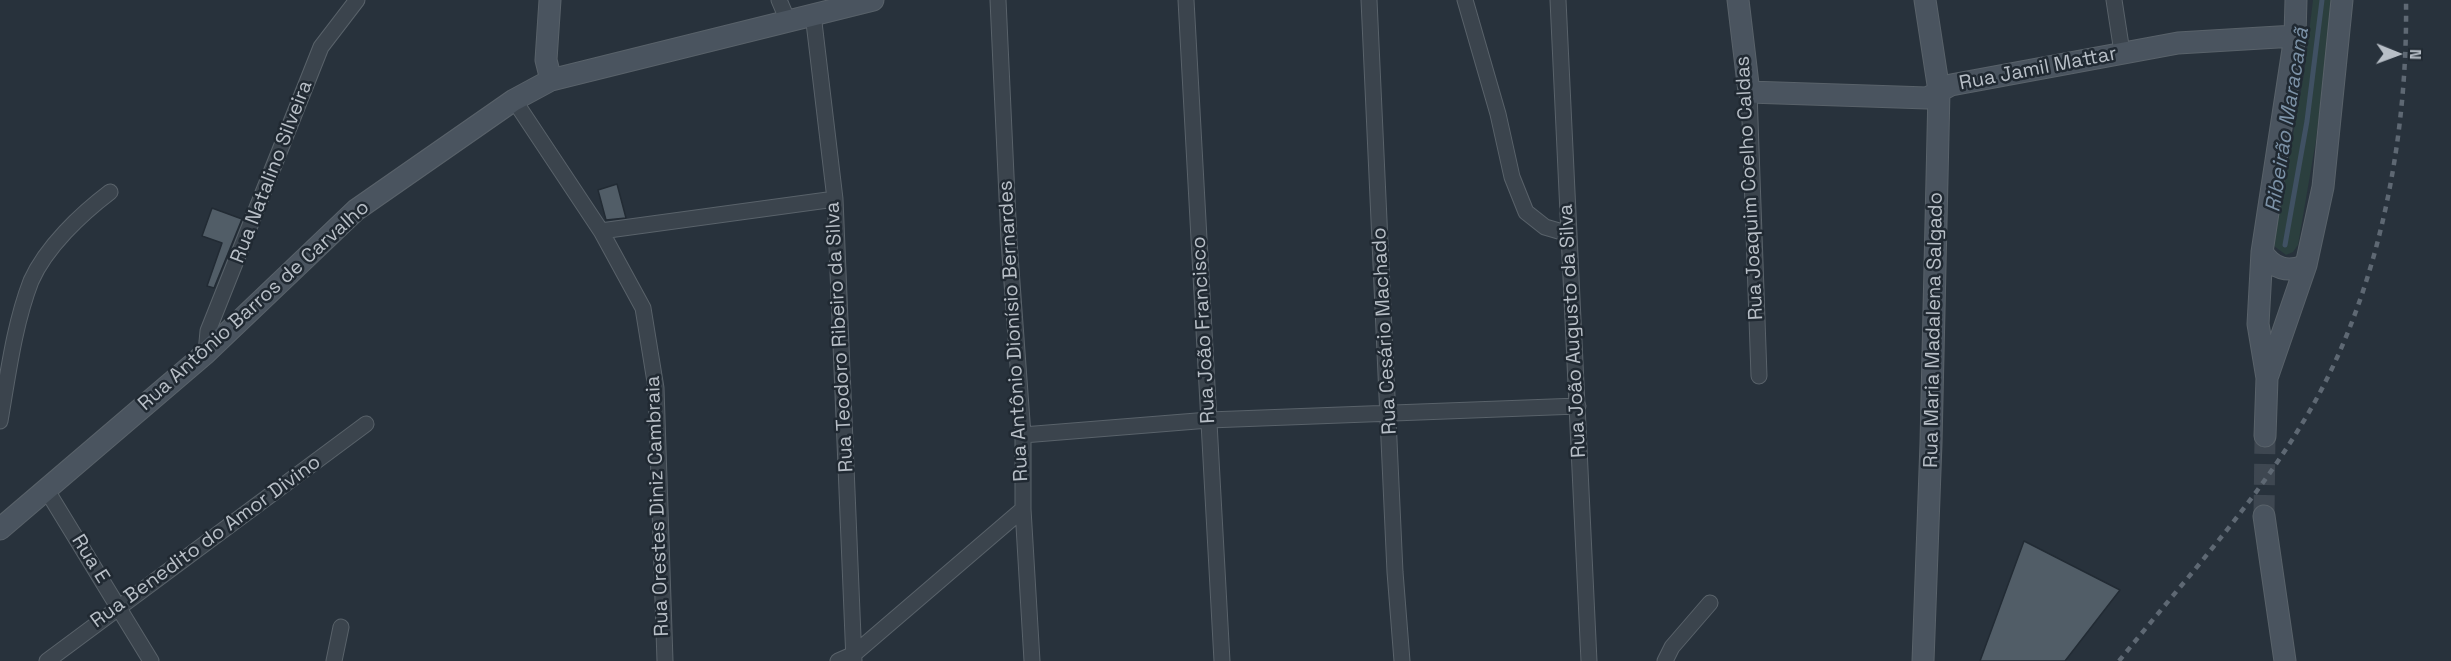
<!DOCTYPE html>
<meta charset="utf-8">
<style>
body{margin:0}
#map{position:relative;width:2451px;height:661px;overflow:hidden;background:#28323c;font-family:"Space Grotesk",sans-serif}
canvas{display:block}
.north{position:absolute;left:2367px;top:24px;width:60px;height:60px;-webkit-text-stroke:4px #202932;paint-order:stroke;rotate:91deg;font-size:16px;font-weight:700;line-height:24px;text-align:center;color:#b8bfc7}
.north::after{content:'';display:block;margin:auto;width:21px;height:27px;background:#b8bfc7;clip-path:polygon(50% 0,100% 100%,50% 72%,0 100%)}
</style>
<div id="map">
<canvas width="2451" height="661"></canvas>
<div class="north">N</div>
</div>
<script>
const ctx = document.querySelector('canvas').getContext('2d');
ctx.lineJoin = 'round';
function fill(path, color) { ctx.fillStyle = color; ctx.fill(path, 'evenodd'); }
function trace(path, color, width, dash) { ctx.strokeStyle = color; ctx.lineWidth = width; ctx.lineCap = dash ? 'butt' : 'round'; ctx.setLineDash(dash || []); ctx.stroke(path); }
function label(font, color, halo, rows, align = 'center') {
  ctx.font = font + ' "Space Grotesk",sans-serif'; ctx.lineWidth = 5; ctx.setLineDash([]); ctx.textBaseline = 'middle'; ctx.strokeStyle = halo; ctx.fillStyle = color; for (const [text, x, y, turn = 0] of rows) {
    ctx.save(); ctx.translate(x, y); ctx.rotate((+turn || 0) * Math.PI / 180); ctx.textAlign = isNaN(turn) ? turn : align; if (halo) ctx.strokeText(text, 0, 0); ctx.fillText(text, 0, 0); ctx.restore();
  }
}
fill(new Path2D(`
 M2313 0H2332L2316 140 2298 245 2293 252 2286 255 2274 246V240L2304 74Z`), '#2b3f3e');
trace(new Path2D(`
 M2285 245 2307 121 2322 0`), '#405163', 5);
const building = new Path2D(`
 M617 184 626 218 606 220 598 190Z
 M212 208 242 219 214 288 207 286 222 243 202 236Z
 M2024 541 2120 590 2065 661H1980Z`);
fill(building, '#515d67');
trace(building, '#222b34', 1.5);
trace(new Path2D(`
 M2264 516 2265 436`), '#3e4751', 21, [21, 10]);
const street = new Path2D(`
 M779 0 788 21
 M998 0 1009 241 1023 435V509L1032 661
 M1186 0 1222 661
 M1369 0 1395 572 1402 661
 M1465 0 1498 114 1512 177 1526 212 1545 227 1569 234
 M1558 0 1589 661
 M2114 0 2122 52
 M813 14 835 199 854 661
 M1749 92 1759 376
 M514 100 601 231 643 308 656 388 665 661
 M601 231 835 199
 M206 353 208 331 321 47 357 0
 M0 421C8 375 14 325 31 281 46 247 81 214 110 192
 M1023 435 1209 420 1578 406
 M46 489 151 661
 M47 661 366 424
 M334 661 341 627
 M838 661 854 654 1023 509
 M1665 661 1672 647 1710 603`);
const secondary = new Path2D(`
 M550 0 546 60 551 80
 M1738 0 1749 92 1927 98 1951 85 2178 43 2295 36
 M2262 252C2273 269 2288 273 2306 265
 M2268 375 2306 265 2323 187 2342 0
 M2265 436 2267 378 2258 324 2262 252 2295 36 2296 0
 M2264 516 2285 661
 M0 529 206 353 356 210 514 100 551 80 873 0
 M1923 661 1931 443 1939 91 1925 0`);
trace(street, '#59626a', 17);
trace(secondary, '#59626a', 23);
trace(street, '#3b444d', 15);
trace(secondary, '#4a545f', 21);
trace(new Path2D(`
 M2119 661C2180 585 2249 511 2300 427 2377 304 2408 144 2406 0`), '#5e6873', 4.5, [6, 6]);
label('20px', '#b8bfc7', '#202932', [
 ["Rua Jamil Mattar",2038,69,-11],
 ["Rua Natalino Silveira",272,172,-69],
 ["Rua Joaquim Coelho Caldas",1750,188,-93],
 ["Rua Antônio Barros de Carvalho",254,306,-42],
 ["Rua João Francisco",1204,330,-93],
 ["Rua Maria Madalena Salgado",1934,330,-89],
 ["Rua Antônio Dionísio Bernardes",1014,331,-93],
 ["Rua Cesário Machado",1385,331,-93],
 ["Rua João Augusto da Silva",1573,331,-93],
 ["Rua Teodoro Ribeiro da Silva",840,337,-93],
 ["Rua Orestes Diniz Cambraia",658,506,-92],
 ["Rua Benedito do Amor Divino",206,542,-36],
 ["Rua E",90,559,58]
]);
label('italic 21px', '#7c92a7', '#202932', [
 ["Ribeirão Maracanã",2288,120,-81]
]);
</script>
